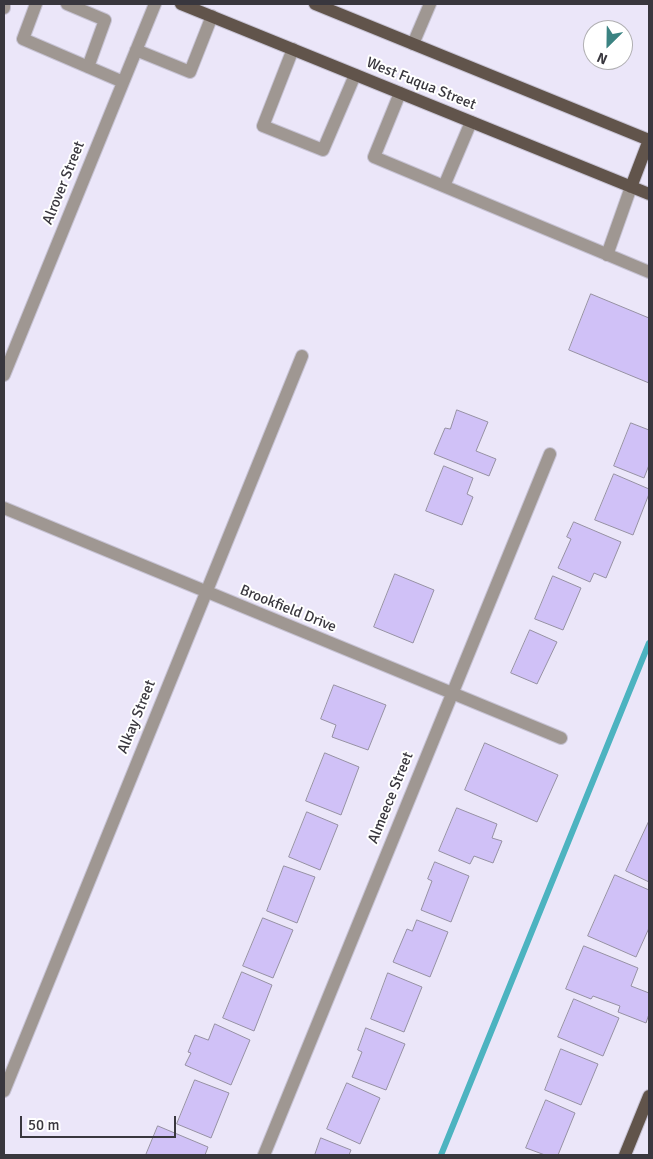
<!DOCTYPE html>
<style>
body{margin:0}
#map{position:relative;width:653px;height:1159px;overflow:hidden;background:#ebe6f9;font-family:Signika,sans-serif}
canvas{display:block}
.frame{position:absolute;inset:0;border:5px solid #39373e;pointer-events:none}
.north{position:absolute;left:583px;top:20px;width:50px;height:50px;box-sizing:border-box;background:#fff;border:1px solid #b0afb2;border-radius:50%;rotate:203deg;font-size:14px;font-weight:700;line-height:20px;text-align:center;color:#39373e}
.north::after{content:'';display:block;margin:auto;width:18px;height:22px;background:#3b8382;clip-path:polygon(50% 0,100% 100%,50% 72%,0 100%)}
.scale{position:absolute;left:20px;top:1116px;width:156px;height:22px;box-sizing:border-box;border:2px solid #39373e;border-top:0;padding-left:6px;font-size:15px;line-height:18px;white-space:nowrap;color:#39373e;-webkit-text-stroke:4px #fff;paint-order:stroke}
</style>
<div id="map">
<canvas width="653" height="1159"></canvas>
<div class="frame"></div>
<div class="north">N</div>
<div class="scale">50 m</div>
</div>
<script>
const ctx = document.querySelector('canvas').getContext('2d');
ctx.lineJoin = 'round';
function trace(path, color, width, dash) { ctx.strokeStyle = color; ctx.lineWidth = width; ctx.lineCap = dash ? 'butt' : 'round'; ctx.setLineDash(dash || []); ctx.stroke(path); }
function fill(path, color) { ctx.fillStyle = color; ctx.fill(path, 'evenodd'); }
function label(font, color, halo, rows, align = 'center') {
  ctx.font = font + ' Signika,sans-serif'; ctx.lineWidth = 4; ctx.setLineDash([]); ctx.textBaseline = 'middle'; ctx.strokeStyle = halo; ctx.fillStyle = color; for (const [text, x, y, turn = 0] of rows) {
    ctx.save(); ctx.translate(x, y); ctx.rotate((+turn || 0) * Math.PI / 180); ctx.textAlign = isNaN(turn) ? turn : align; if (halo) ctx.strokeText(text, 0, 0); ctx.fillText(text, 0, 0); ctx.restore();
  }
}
trace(new Path2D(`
 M441 1155 649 643`), '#4cb3c0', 6);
const building = new Path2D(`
 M591 294 649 318V383L569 350Z
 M457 410 488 422 476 451 496 459 489 476 434 454 445 428 450 429Z
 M631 423 649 430V465L644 478 614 466Z
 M444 466 473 478 467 494 473 497 462 525 426 511Z
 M614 474 649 489V494L633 535 595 520Z
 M574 522 621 542 606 578 594 573 590 582 558 568 571 539 567 537Z
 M395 574 434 590 413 643 374 627Z
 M553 576 581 588 563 630 535 619Z
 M530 630 557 642 537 684 511 673Z
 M334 685 386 705 368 750 332 737 336 725 321 719Z
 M485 743 558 775 537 822 465 790Z
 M325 753 359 767 341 815 306 801Z
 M457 808 497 824 492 838 502 841 493 863 474 856 470 864 439 851Z
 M307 812 338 825 320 870 289 857Z
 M649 821V882L626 871Z
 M435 862 469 876 451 922 421 910 432 881 428 879Z
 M284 866 315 877 297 923 267 911Z
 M615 875 649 890V928L636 957 588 936Z
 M263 918 293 930 273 978 243 966Z
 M417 920 448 932 430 977 393 962 407 929 412 931Z
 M584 946 638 968 631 986 649 993V1014L646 1023 618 1012 620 1006 593 996 591 999 566 989Z
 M242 972 272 985 254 1031 223 1018Z
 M388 973 422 987 404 1032 371 1019Z
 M574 999 619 1018 603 1056 558 1037Z
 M215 1024 250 1040 231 1085 185 1065 191 1053 188 1052 195 1035 208 1040Z
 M366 1028 405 1044 386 1090 352 1077 362 1052 358 1050Z
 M561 1049 598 1064 581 1105 545 1090Z
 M195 1080 229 1093 211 1138 177 1124Z
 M347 1083 380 1098 360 1144 327 1129Z
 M546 1100 575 1113 558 1155H545L526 1148Z
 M158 1126 208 1147 205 1155H146Z
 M321 1138 351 1150 349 1155H315Z`);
fill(building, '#d0c1f7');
trace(building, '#9691a3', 1);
const minor = new Path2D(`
 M4 4V8
 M36 4 23 39 123 82
 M67 4 105 20 88 67
 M413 44 430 4
 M293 49 263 126 323 150 355 75
 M136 50 190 72 212 16
 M400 93 374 157 649 272
 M444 186 471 122
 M607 255 631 187
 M4 375 155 4
 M4 508C189 586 376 660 561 738
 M4 1091 302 356
 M264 1155 550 454`);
const major = new Path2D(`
 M181 4 649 194
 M315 4 649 140
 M631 187 649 140
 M625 1155 649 1096`);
trace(minor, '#c7c3d4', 14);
trace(major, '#c7c3d4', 14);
trace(minor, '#9f9792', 12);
trace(major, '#61544b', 12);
label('15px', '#39373e', '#fff', [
 ["West Fuqua Street",421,84,22],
 ["Alrover Street",64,183,-68],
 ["Brookfield Drive",288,609,22],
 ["Alkay Street",137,717,-68],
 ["Almeece Street",391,798,-68]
]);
</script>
